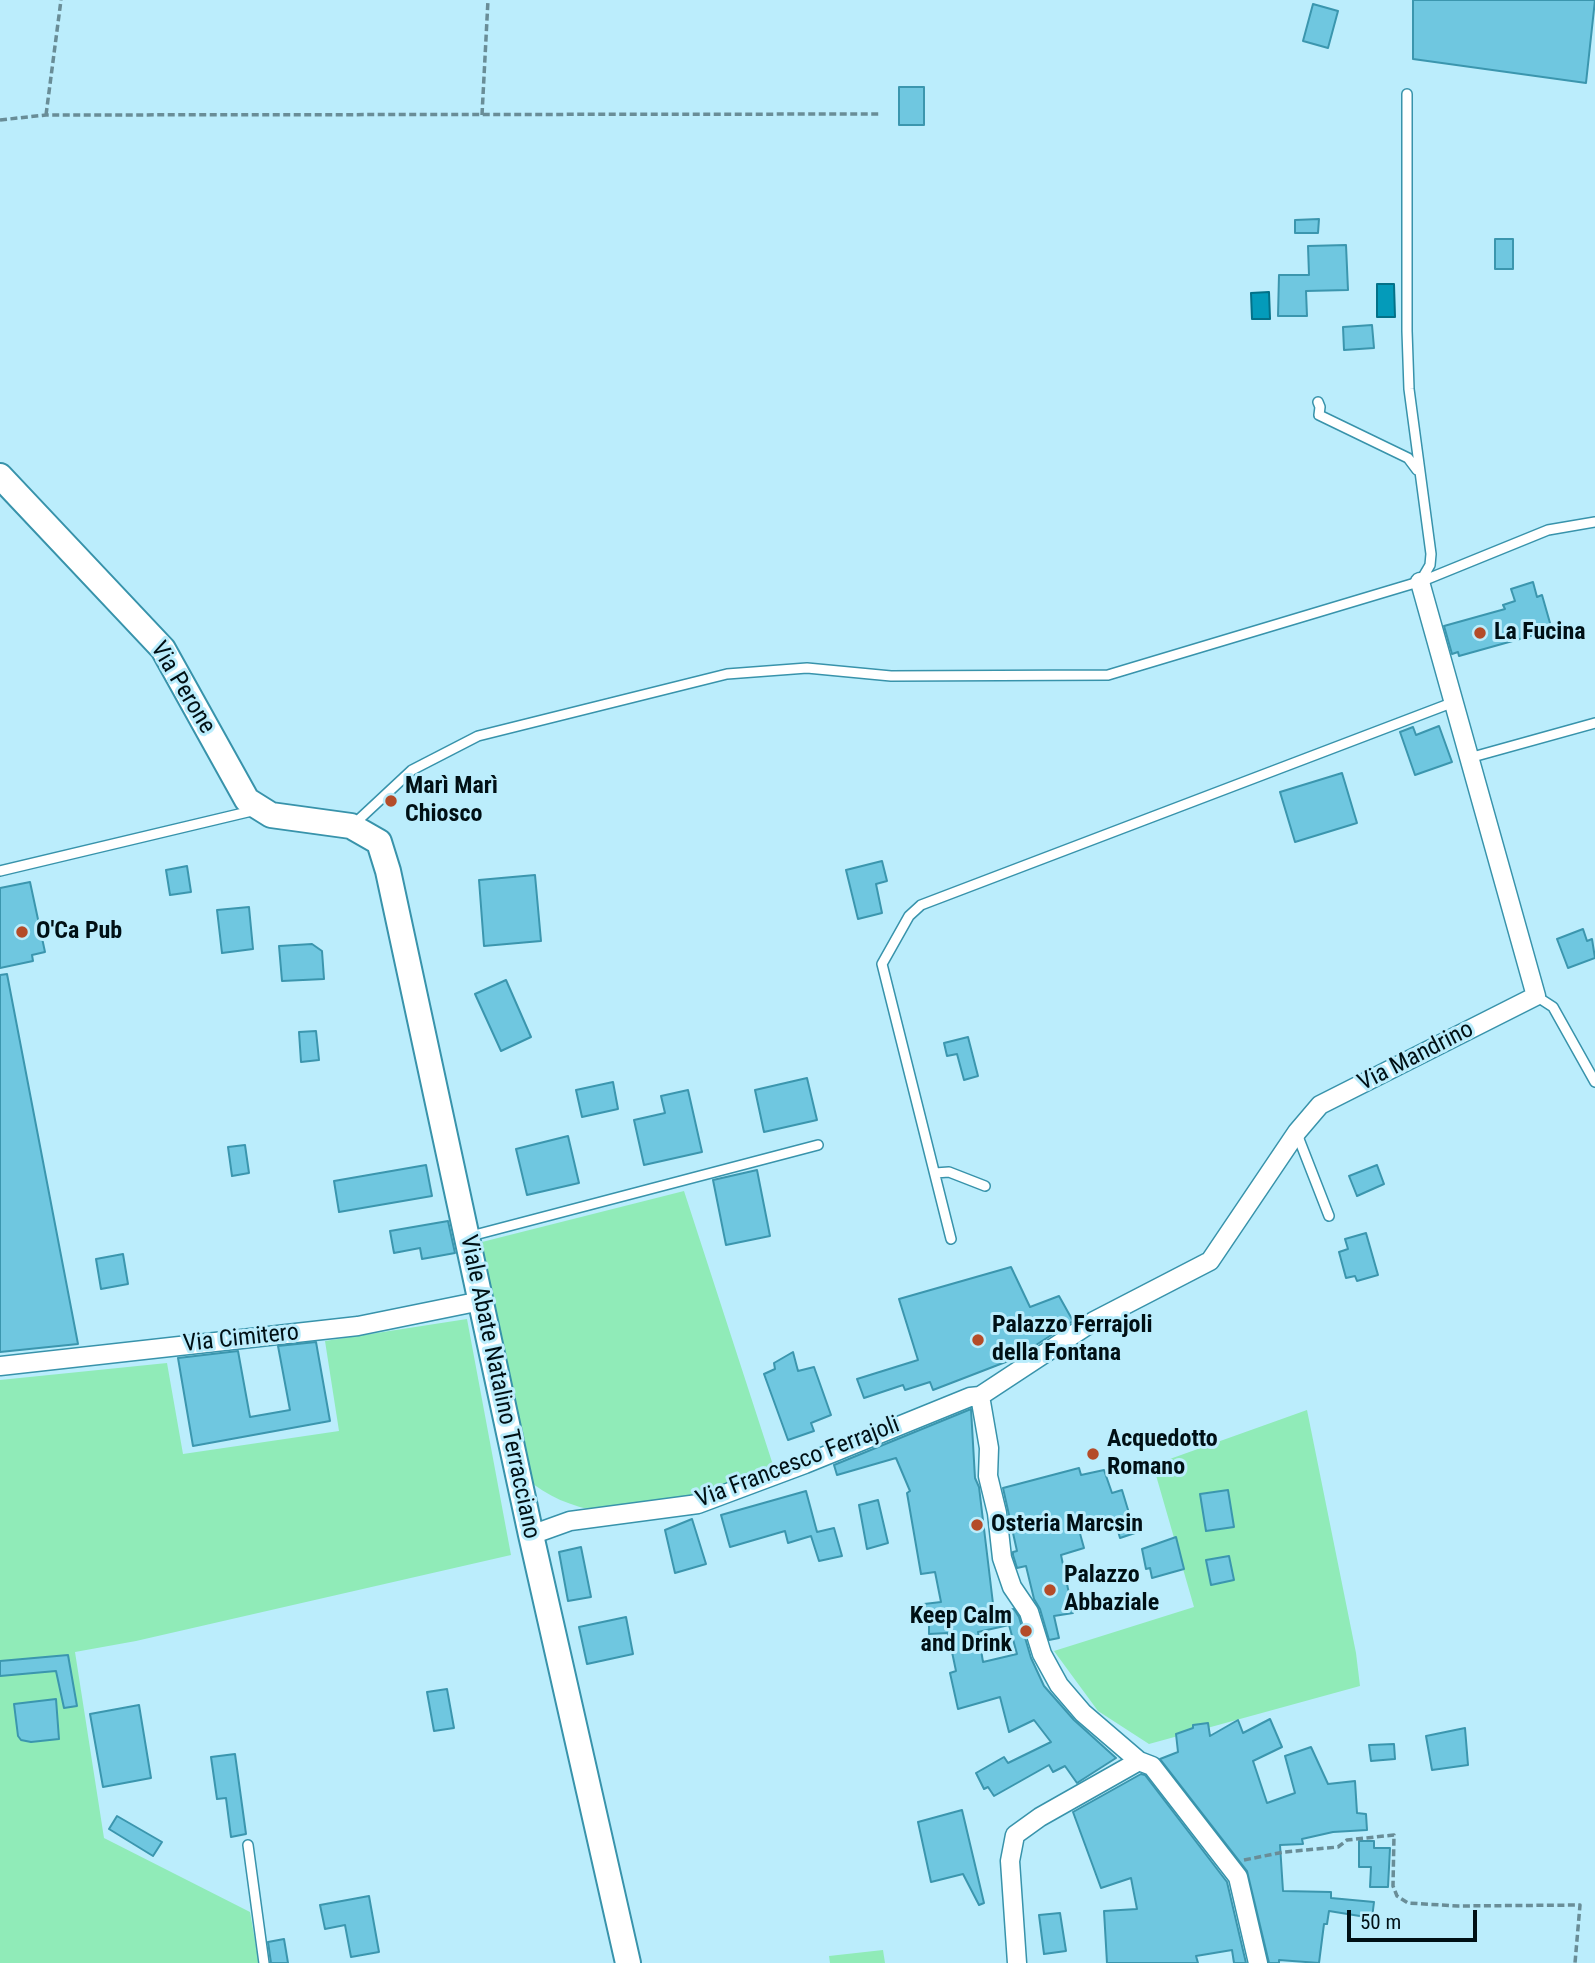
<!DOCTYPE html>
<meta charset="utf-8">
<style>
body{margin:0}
#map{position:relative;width:1595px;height:1963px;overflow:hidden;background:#bbedfc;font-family:"Roboto Condensed",sans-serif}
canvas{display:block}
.scale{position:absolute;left:1347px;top:1910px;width:130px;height:32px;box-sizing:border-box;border:4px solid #001015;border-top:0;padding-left:9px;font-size:21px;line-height:24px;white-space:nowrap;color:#001015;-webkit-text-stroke:5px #bbedfc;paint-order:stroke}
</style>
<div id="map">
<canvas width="1595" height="1963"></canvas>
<div class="scale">50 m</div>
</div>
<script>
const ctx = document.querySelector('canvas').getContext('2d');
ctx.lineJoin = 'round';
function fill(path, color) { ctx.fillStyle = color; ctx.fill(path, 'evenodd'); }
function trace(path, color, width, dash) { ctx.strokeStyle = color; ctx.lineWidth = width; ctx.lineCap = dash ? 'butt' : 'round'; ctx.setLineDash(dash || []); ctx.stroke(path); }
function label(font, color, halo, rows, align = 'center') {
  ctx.font = font + ' "Roboto Condensed",sans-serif'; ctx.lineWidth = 6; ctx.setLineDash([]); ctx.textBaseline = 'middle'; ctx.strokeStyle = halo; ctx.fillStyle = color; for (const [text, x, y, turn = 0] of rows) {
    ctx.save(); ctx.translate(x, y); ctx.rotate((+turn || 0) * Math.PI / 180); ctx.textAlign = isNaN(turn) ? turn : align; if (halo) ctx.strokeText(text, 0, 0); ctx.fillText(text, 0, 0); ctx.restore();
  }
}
fill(new Path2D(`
 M684 1191 773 1465 697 1498 598 1511C573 1507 546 1496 527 1479L478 1243Z
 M467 1319 511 1555 136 1641 75 1652 104 1838 250 1912 259 1963H0V1380L167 1363 183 1454 339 1431 325 1341Z
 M1307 1410 1356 1653 1360 1686 1149 1744 1098 1711 1054 1651 1194 1607 1153 1465Z
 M883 1950 885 1963H830L829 1956Z`), '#90ebb8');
const water = new Path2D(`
 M1377 284H1394L1395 317H1377Z
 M1269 292 1270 319H1252L1251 293Z`);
fill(water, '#049bba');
trace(water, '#037188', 2);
const building = new Path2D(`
 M1413 0H1595L1586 83 1413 59Z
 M1313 4 1338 11 1328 48 1303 41Z
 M899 87H924V125H899Z
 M1319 219 1318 233H1295V220Z
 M1495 239H1513V269H1495Z
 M1346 245 1348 290 1306 291 1307 316H1278L1279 275H1309L1308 246Z
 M1372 325 1374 348 1344 350 1343 327Z
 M1533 582 1537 597 1542 595 1552 630 1459 656 1458 652 1452 654 1444 626 1505 609 1503 605 1515 601 1511 589Z
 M1439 726 1452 762 1415 775 1400 732 1413 727 1416 735Z
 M1342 773 1357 823 1295 842 1280 792Z
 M882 861 887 881 876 884 882 913 858 919 846 870Z
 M187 866 191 892 170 895 166 870Z
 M535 875 541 941 484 946 479 880Z
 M30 882 45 952 32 955 33 961 0 968V888Z
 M249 907 253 949 222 953 217 910Z
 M1583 929 1587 941 1592 939 1595 958 1568 968 1557 939Z
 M312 944 322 951 324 979 282 981 279 946Z
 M7 974 78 1344 0 1352V975Z
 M506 980 531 1037 501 1051 475 994Z
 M316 1031 319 1060 301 1062 299 1032Z
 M968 1037 978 1076 964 1080 957 1054 947 1056 944 1043Z
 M807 1078 817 1120 764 1132 755 1090Z
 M613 1082 618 1109 582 1117 576 1090Z
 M688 1090 702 1152 644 1165 634 1120 665 1113 661 1096Z
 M568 1136 579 1183 527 1195 516 1149Z
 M245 1145 249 1173 232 1176 228 1147Z
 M426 1165 432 1196 339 1212 334 1181Z
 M1377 1165 1384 1184 1357 1196 1349 1176Z
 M757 1170 770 1236 726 1245 713 1180Z
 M448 1221 455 1253 422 1259 420 1248 394 1253 390 1231Z
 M1366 1233 1378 1275 1357 1281 1355 1276 1346 1278 1339 1252 1348 1249 1345 1239Z
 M123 1254 128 1284 101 1289 96 1259Z
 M1011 1267 1030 1307 1059 1296 1073 1321 1016 1358 933 1390 930 1382 905 1390 903 1385 864 1398 857 1379 918 1360 899 1299Z
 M316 1342 330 1421 193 1446 178 1358 238 1351 250 1417 290 1410 278 1346Z
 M793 1352 798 1371 814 1367 831 1415 811 1423 814 1431 788 1440 764 1374 775 1369 774 1363Z
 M971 1409 975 1478 979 1487 994 1612 1014 1609 1019 1617 1031 1658 1044 1686 1074 1720 1116 1758 1077 1783 1065 1766 1053 1772 1049 1765 994 1796 988 1787 984 1789 976 1773 1004 1757 1008 1763 1051 1742 1034 1720 1009 1732 1000 1697 958 1709 950 1673 956 1671 948 1633 929 1634V1619H925L924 1604 941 1602 935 1572 921 1574 907 1493 910 1491 896 1458 837 1475 834 1465ZM1009 1625 1017 1654 983 1662 978 1632Z
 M1079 1468 1081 1475 1104 1470 1112 1493 1122 1490 1135 1533 1120 1538 1115 1521 1079 1530 1084 1548 1061 1555 1073 1613 1054 1616 1059 1638 1049 1640 1040 1609 1034 1599 1026 1566 1017 1568 1013 1555V1552L1017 1551 1003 1488Z
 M1228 1490 1234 1527 1206 1531 1200 1494Z
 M806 1491 817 1532 834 1528 842 1556 819 1561 811 1536 788 1543 785 1531 730 1547 721 1515Z
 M878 1500 888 1543 867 1549 859 1505Z
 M692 1519 706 1564 675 1573 665 1530Z
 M1176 1537 1184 1569 1152 1578 1150 1568 1146 1569 1142 1549Z
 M581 1547 591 1597 568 1601 559 1552Z
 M1229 1556 1234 1580 1211 1585 1206 1560Z
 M626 1617 633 1654 587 1664 579 1627Z
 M68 1655 77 1706 64 1708 56 1671 0 1676V1661Z
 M447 1689 454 1728 434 1731 427 1692Z
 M56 1699 59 1739 31 1742 21 1740 18 1736 14 1704Z
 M139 1705 151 1778 103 1787 90 1714Z
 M1270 1719 1282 1747 1253 1761 1267 1803 1295 1793 1285 1756 1311 1747 1328 1784 1355 1781 1357 1813 1366 1814 1367 1830 1333 1832 1302 1839 1303 1844 1280 1845 1283 1891 1331 1892V1898L1374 1902 1372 1918 1329 1911 1327 1924H1324L1319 1963 1279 1960V1963H1269L1247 1871 1160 1759 1178 1752 1176 1734 1193 1728V1725L1208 1723 1210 1736 1238 1720 1243 1733Z
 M1465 1728 1468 1765 1432 1770 1426 1736Z
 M1394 1744 1395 1759 1371 1761 1369 1745Z
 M235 1754 246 1834 231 1837 226 1798 217 1799 211 1757Z
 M1141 1774 1145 1775 1227 1882 1246 1963H1234L1232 1950 1196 1956 1198 1963H1107L1104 1911 1137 1909 1131 1878 1101 1888 1073 1812Z
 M962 1810 984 1903 979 1905 963 1874 931 1882 918 1822Z
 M117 1816 162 1842 153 1856 109 1829Z
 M1359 1841H1374V1848H1390L1388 1887H1370L1371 1867H1359Z
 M369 1896 379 1952 351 1957 345 1925 325 1929 320 1905Z
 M1060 1913 1066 1951 1044 1954 1039 1915Z
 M284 1939 288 1963H271L268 1942Z`);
fill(building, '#6fc7e0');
trace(building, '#3b96ae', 2);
const lane = new Path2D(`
 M1407 94V331L1409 389 1431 554 1430 565 1420 582
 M1318 402 1320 407 1319 415 1408 458 1417 470
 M1469 758 1595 723
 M353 825 412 770 478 736 727 674 807 668 891 676 1108 675 1425 580 1548 530 1595 522
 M0 871 256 810
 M1536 996 1553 1007 1595 1082
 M1297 1134 1329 1216
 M935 1173 949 1172 985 1186
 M467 1237 818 1145
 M951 1239 882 964 909 916 921 905 1454 702
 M248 1845 264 1963`);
const street = new Path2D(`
 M0 1366 358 1326 481 1301
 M980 1396 989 1448 988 1476 997 1513 1002 1558 1012 1587 1029 1612 1042 1654 1059 1685 1083 1713 1139 1761 1152 1766 1238 1877 1258 1963
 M531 1535 570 1521 698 1504 805 1464 970 1397 980 1396 1094 1321 1210 1261 1297 1132 1320 1105 1536 996 1420 582
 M1017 1963 1010 1861 1015 1835 1040 1817 1139 1761`);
const secondary = new Path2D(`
 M0 476 163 649 247 800 271 815 351 826 379 842 388 871 531 1535 628 1963`);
trace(lane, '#3893ab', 12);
trace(street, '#3893ab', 21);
trace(secondary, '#3893ab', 28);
trace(new Path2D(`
 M46 115 61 0
 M482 115 488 0
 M0 120 46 115 879 114
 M1244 1860 1284 1852 1338 1847 1347 1840 1394 1835 1393 1886 1397 1896 1408 1903 1458 1906 1580 1905 1575 1963`), '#698d97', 3.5, [7, 3.5]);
trace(lane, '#fff', 9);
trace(street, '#fff', 18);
trace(secondary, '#fff', 24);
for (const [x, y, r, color] of [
 [1480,633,7,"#b44c29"],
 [391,801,7,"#b44c29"],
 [22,932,7,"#b44c29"],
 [978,1340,7,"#b44c29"],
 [1093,1454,7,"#b44c29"],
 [977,1525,7,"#b44c29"],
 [1050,1590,7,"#b44c29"],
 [1026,1631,7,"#b44c29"]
]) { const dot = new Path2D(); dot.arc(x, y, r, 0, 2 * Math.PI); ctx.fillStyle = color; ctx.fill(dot); trace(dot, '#bbedfc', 2.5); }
label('bold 24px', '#001015', '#bbedfc', [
 ["La Fucina",1494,633],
 ["Marì Marì",405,787],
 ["Chiosco",405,815],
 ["O'Ca Pub",36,932],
 ["Palazzo Ferrajoli",992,1326],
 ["della Fontana",992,1354],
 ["Acquedotto",1107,1440],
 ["Romano",1107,1468],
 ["Osteria Marcsin",991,1525],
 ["Palazzo",1064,1576],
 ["Abbaziale",1064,1604],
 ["Keep Calm",1012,1617,"right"],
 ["and Drink",1012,1645,"right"]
], 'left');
label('24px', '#001015', '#bbedfc', [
 ["Via Perone",182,688,59],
 ["Via Mandrino",1416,1057,-27],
 ["Via Cimitero",241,1339,-6],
 ["Viale Abate Natalino Terracciano",499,1387,78],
 ["Via Francesco Ferrajoli",798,1463,-21]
]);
</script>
